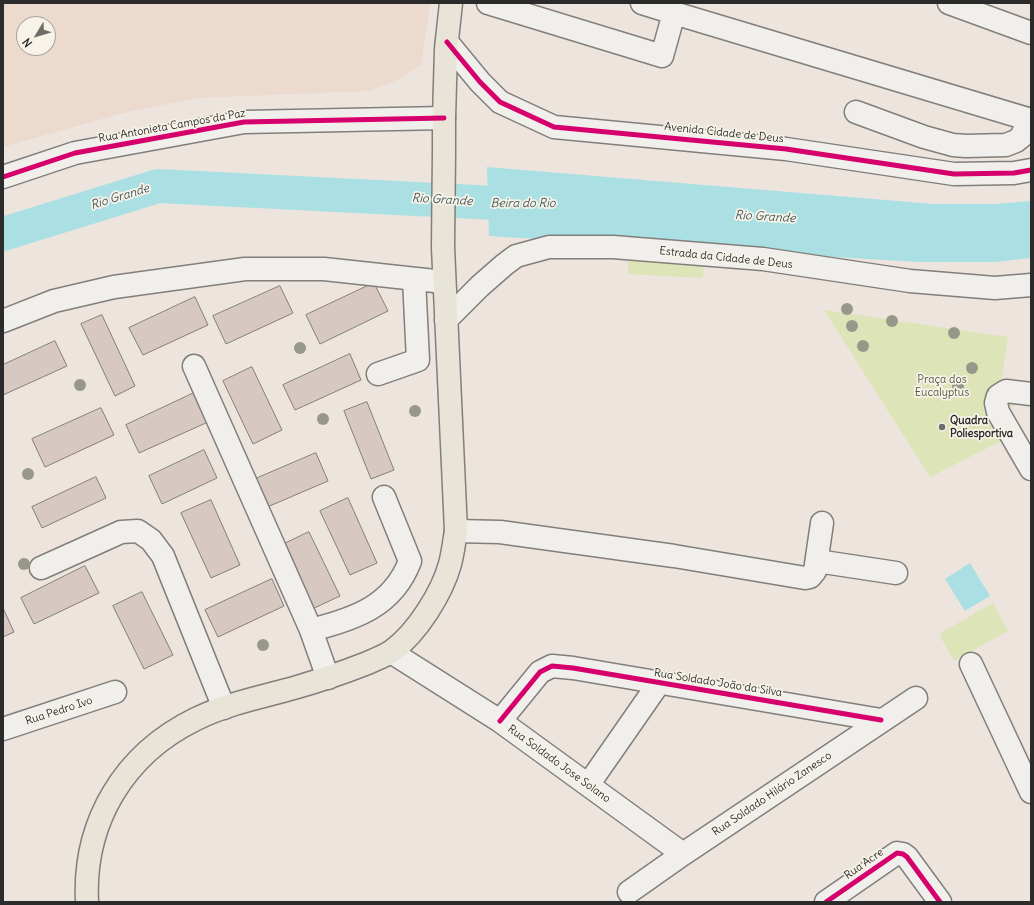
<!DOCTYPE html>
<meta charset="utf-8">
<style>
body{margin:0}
#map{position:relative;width:1034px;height:905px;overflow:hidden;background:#ece4dd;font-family:Delius,sans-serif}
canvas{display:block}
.frame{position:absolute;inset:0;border:4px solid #2b2b2b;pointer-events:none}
.north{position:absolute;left:16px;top:16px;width:40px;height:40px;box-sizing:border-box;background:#f7f3e8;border:1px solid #a5a39c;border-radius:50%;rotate:232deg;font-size:11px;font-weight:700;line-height:16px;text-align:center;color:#2b2b2b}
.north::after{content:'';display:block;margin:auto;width:14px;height:18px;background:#6f6c69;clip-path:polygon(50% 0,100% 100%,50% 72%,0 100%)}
</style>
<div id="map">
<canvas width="1034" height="905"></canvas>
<div class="frame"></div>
<div class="north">N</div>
</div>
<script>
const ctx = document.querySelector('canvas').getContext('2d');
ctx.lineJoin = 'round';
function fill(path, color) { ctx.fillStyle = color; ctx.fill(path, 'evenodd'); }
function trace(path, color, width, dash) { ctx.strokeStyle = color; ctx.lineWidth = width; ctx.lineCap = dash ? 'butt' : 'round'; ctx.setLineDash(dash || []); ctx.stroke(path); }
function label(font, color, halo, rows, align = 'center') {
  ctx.font = font + ' Delius,sans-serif'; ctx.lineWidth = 3.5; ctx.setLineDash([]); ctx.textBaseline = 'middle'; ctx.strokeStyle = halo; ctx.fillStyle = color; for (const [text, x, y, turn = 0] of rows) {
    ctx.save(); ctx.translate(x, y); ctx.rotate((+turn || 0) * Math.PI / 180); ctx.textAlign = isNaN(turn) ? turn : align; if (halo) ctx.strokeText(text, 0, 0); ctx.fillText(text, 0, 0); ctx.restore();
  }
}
fill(new Path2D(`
 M3 3H430L421 65 397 80 369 91 196 98 123 113 3 147ZM24 24H48V48H24Z`), '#ecdacf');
fill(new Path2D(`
 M629 257 704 261 703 278 628 274Z
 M824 310 1008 337 1001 385 1029 400 1003 410V440L930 477Z
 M993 603 1008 631 954 661 939 634Z`), '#dde4b8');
fill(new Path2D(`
 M487 167 934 204H994L1031 201V258L995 262H917L489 236Z
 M970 563 990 596 965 611 945 579Z`), '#aae0e4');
trace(new Path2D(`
 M3 234 158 186 535 205`), '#aae0e4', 34);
const building = new Path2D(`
 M374 283 388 311 320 344 306 315Z
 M280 286 293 313 226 344 213 316Z
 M195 297 208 325 143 355 129 328Z
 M102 315 135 386 115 396 81 324Z
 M55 341 67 366 3 395V365Z
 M350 354 361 380 295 410 283 385Z
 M252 367 282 430 253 444 223 381Z
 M194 393 208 422 139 453 126 425Z
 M367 402 394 470 371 479 344 411Z
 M101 408 114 435 45 467 32 439Z
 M204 450 217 478 162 504 149 476Z
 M316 453 328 481 265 508 253 480Z
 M96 477 106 498 42 528 32 507Z
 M348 498 377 563 350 575 320 511Z
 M211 500 240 565 211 578 181 513Z
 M309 532 340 596 310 610 280 546Z
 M85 566 99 593 34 624 21 598Z
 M272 579 284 606 218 637 205 610Z
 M142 592 173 655 144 669 113 606Z
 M3 608 14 632 3 637Z`);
fill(building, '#d7c8c2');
trace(building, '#827e7b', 1);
const minor = new Path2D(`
 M488 3 662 56 674 13 642 3
 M949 3 1031 33
 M674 13 1031 120
 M447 42 480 82 500 102 554 127 786 149 954 174 1014 173 1031 170
 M856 112 924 137 953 145 966 146 1006 145 1016 141 1021 137 1030 119
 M3 177 75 153 244 122 444 118
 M446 320 480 286 504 265 516 256 549 247H613L763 259 910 281 995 288 1031 285
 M3 321 54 301 114 287 245 269H324L444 282
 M194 366 311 630 328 678
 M378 374 418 360 414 279
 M1031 394 1006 391 998 396 996 403 998 412 1031 469
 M456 531 500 532 674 556 805 578 810 577 815 571 822 523
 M817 561 896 573
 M41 568 121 532 138 531 151 540 163 556 224 708
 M311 630C355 619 393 606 410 561L384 497
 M391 652 500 721 683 854
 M971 664 1031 792
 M500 721 540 672 552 666 573 668 881 720
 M3 729 115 692
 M588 785 659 683
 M629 892 683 854 916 698
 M826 902 897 853 903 854 907 857 940 902`);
const major = new Path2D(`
 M87 902C83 822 124 754 196 719 226 704 261 697 294 688 318 681 342 673 365 664 374 660 385 656 392 651 417 633 442 593 450 564 453 553 454 542 456 531L443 247 444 152V118L446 49 451 3`);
trace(minor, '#827e7b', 25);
trace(major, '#827e7b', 25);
trace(minor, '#f1efeb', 22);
trace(major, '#e9e4d8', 22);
trace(new Path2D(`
 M447 42 480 82 500 102 554 127 786 149 954 174 1014 173 1031 170
 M3 177 75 153 244 122 444 118
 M500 721 540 672 552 666 573 668 881 720
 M826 902 897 853 903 854 907 857 940 902`), '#d6006c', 5);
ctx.fillStyle = '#98988a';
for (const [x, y] of [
 [847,309],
 [892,321],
 [852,326],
 [954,333],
 [863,346],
 [300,348],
 [972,368],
 [80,385],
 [958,386],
 [415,411],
 [323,419],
 [28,474],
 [24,564],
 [263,645]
]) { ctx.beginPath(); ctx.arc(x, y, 6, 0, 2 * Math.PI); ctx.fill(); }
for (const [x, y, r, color] of [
 [942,427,4,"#6f6c69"]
]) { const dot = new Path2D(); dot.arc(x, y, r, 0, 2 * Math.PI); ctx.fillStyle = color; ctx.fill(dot); trace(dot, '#f7f3e8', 1.5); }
label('11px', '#2b2b2b', '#f7f3e8', [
 ["Rua Antonieta Campos da Paz",172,126,-10],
 ["Avenida Cidade de Deus",724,133,6],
 ["Estrada da Cidade de Deus",726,258,6],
 ["Rua Soldado João da Silva",718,683,9],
 ["Rua Pedro Ivo",59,711,-18],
 ["Rua Soldado Jose Solano",559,764,36],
 ["Rua Soldado Hilário Zanesco",772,794,-34],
 ["Rua Acre",864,864,-35]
]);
label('11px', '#545946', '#f7f3e8', [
 ["Praça dos",942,380],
 ["Eucalyptus",942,393]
]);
label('bold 11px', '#2b2b2b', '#f7f3e8', [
 ["Quadra",950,421],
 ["Poliesportiva",950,434]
], 'left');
label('italic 12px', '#44585a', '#f7f3e8', [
 ["Rio Grande",120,197,-17],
 ["Rio Grande",442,200,3],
 ["Beira do Rio",523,204],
 ["Rio Grande",765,217,3]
]);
</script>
